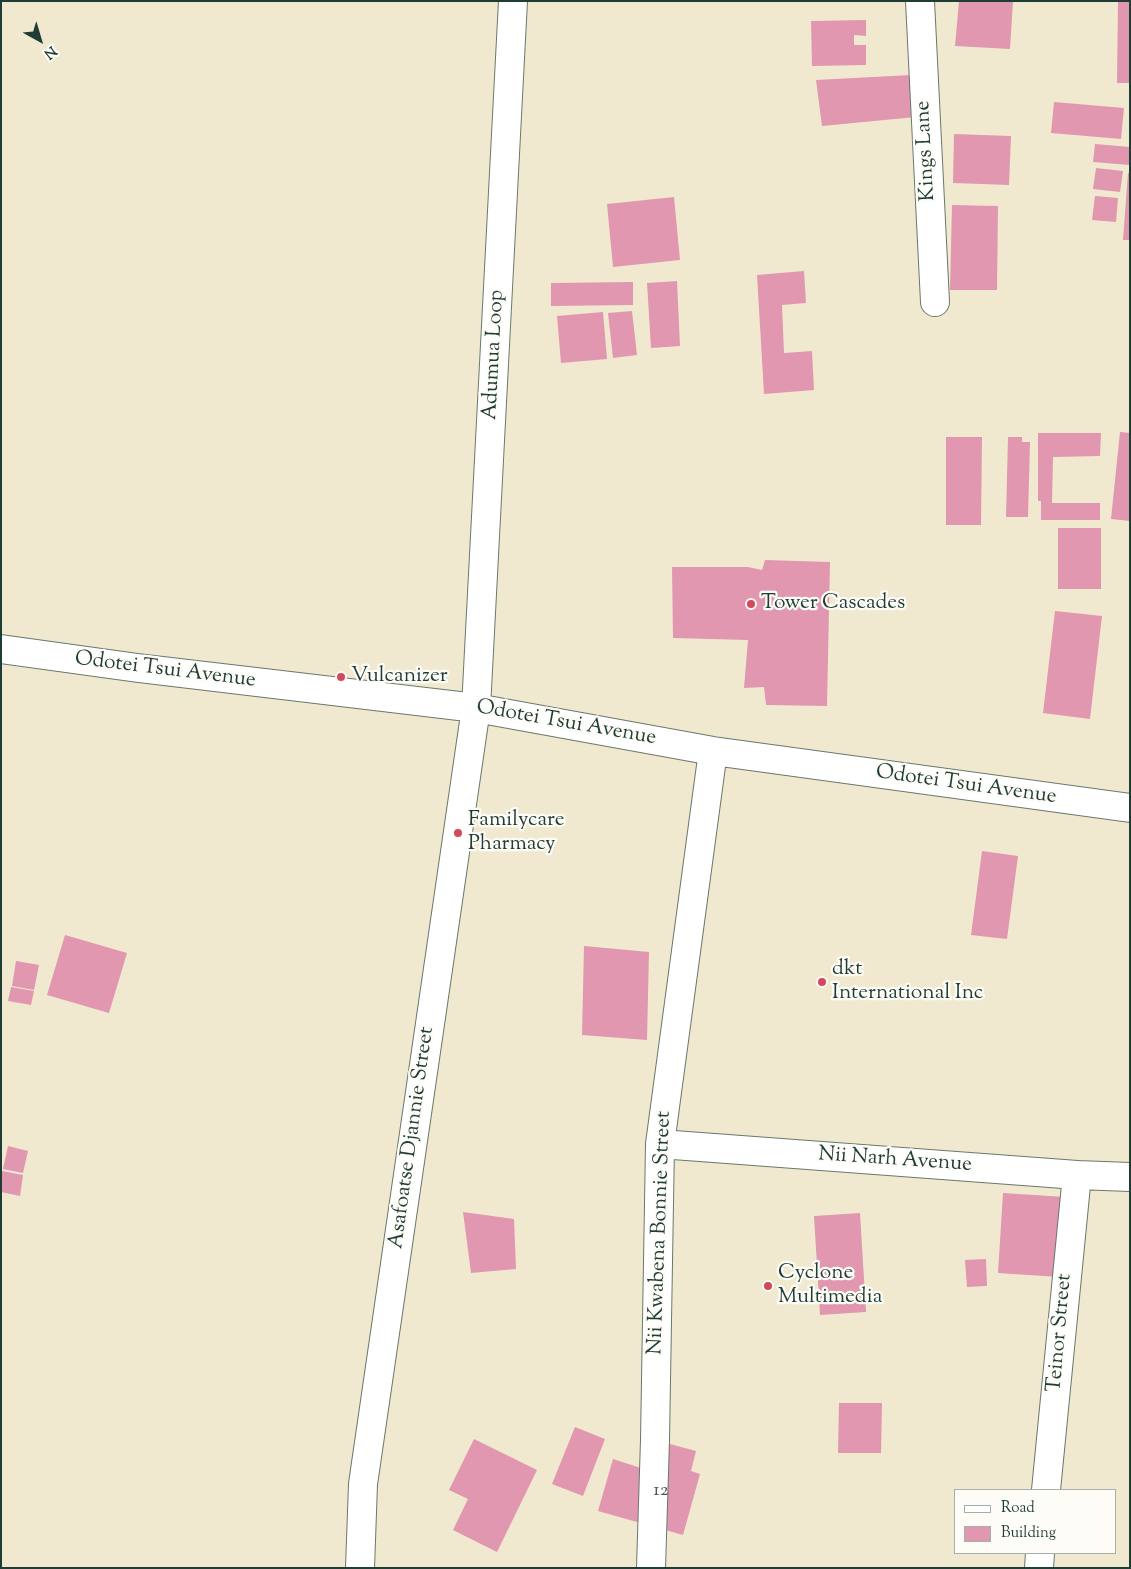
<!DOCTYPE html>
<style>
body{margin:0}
#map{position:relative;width:1131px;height:1569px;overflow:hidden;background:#f0e9d0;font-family:"Sorts Mill Goudy",serif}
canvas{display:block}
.frame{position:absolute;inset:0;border:2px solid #1f3d34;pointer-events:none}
.legend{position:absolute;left:954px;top:1489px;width:162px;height:65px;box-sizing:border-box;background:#fdfcf7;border:1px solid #a4b0a9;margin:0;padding:6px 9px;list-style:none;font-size:15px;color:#1f3d34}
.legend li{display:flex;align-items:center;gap:10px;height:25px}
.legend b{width:25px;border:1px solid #a4b0a9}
.north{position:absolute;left:15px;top:15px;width:50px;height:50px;-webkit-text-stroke:4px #fdfcf7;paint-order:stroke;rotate:141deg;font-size:14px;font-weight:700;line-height:20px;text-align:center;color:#1f3d34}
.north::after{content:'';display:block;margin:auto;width:18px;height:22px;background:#1f3d34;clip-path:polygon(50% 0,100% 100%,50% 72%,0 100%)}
</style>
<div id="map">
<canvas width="1131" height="1569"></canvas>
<div class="frame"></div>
<ul class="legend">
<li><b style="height:6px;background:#fff"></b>Road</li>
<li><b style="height:14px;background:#e197b0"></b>Building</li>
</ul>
<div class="north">N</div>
</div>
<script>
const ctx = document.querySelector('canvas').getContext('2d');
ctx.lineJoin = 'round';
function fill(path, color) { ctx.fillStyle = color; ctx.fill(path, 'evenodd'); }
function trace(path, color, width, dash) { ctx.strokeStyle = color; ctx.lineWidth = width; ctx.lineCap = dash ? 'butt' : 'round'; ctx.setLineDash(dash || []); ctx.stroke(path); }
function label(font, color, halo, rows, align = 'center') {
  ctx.font = font + ' "Sorts Mill Goudy",serif'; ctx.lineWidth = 4.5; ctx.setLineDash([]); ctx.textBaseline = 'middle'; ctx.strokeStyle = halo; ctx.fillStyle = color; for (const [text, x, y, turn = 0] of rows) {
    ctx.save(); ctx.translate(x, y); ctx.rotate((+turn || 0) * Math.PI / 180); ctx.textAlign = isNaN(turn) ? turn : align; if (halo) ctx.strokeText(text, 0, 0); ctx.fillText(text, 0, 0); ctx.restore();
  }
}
fill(new Path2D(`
 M959 1H1013L1010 49 955 46Z
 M1118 1H1130V83H1117Z
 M866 20V36L854 35V45H866V65L812 66 811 21Z
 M911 75 916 117 822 126 816 80Z
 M1054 102 1124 108 1121 139 1051 133Z
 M954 134 1011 136 1009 185 953 183Z
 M1095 144 1130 147V165L1093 162Z
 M1096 168 1123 171 1120 192 1093 189Z
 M1128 173H1130V240H1123Z
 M1095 196 1118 198 1116 222 1092 220Z
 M674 197 680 260 613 267 607 204Z
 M952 205 998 206 997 290H950Z
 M804 271 806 303 782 305 784 353 812 351 814 390 764 394 757 275Z
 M677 281 680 346 651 348 647 283Z
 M633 282V305L551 306V283Z
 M632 311 637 355 613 358 608 313Z
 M603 312 607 359 561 363 557 316Z
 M1120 432 1130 433V521L1111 519Z
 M1038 433H1101L1100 456 1053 457 1052 503H1100V520H1041V501H1038Z
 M946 437H982L981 525H946Z
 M1008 437H1022V442H1030L1028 517H1006Z
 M1058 528H1101V589H1058Z
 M765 560 830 562 827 706 766 705 764 687 744 688 748 640 673 638 672 567H748L762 570Z
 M1055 611 1102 616 1090 719 1043 713Z
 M982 851 1018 856 1007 939 971 935Z
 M65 935 127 953 109 1013 47 995Z
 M584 946 649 952 647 1040 582 1035Z
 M16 961 39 965 34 990 12 986Z
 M11 987 34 991 31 1005 8 1001Z
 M8 1146 28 1151 23 1173 3 1169Z
 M2 1171 23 1175 20 1196 1 1192Z
 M1003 1193 1065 1197 1059 1277 998 1273Z
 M463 1212 514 1219 516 1269 471 1273Z
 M860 1213 866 1312 820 1315 814 1216Z
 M986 1259 987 1286 967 1287 965 1260Z
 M839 1403H882L881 1453H838Z
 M575 1427 605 1439 583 1496 552 1484Z
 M474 1439 537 1470 497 1552 453 1530 468 1499 449 1490Z
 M655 1440 696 1451 691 1471 700 1474 683 1535 598 1511 613 1459 647 1470Z`), '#e197b0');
const minor = new Path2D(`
 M920 1 935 302
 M1 649 138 668 476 708 713 751 1130 808
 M660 1144 1077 1175 1130 1177
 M1046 1490 1077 1175
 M360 1568 363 1484 476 708 513 1
 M651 1568 655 1440 660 1144 713 751
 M1039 1568 1040 1553`);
trace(minor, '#68796b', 30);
trace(minor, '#fff', 28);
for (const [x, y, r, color] of [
 [751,604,5,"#d1495b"],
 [341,677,5,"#d1495b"],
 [458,833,5,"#d1495b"],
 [822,982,5,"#d1495b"],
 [768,1286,5,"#d1495b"]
]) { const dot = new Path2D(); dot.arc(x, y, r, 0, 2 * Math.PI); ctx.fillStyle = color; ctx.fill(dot); trace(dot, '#fdfcf7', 2); }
label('19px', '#505453', null, [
 ["12",661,1492]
]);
label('21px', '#1f3d34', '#fdfcf7', [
 ["Kings Lane",927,151,-93],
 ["Adumua Loop",495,355,-87],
 ["Odotei Tsui Avenue",165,671,7],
 ["Odotei Tsui Avenue",566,724,10],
 ["Odotei Tsui Avenue",966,786,8],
 ["Asafoatse Djannie Street",413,1138,-82],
 ["Nii Narh Avenue",895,1161,4],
 ["Nii Kwabena Bonnie Street",661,1233,-88],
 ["Teinor Street",1061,1333,-85]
]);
label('21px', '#1f3d34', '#fdfcf7', [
 ["Tower Cascades",761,604],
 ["Vulcanizer",351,677],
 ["Familycare",468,821],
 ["Pharmacy",468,845],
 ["dkt",832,970],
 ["International Inc",832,994],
 ["Cyclone",778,1274],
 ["Multimedia",778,1298]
], 'left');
</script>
